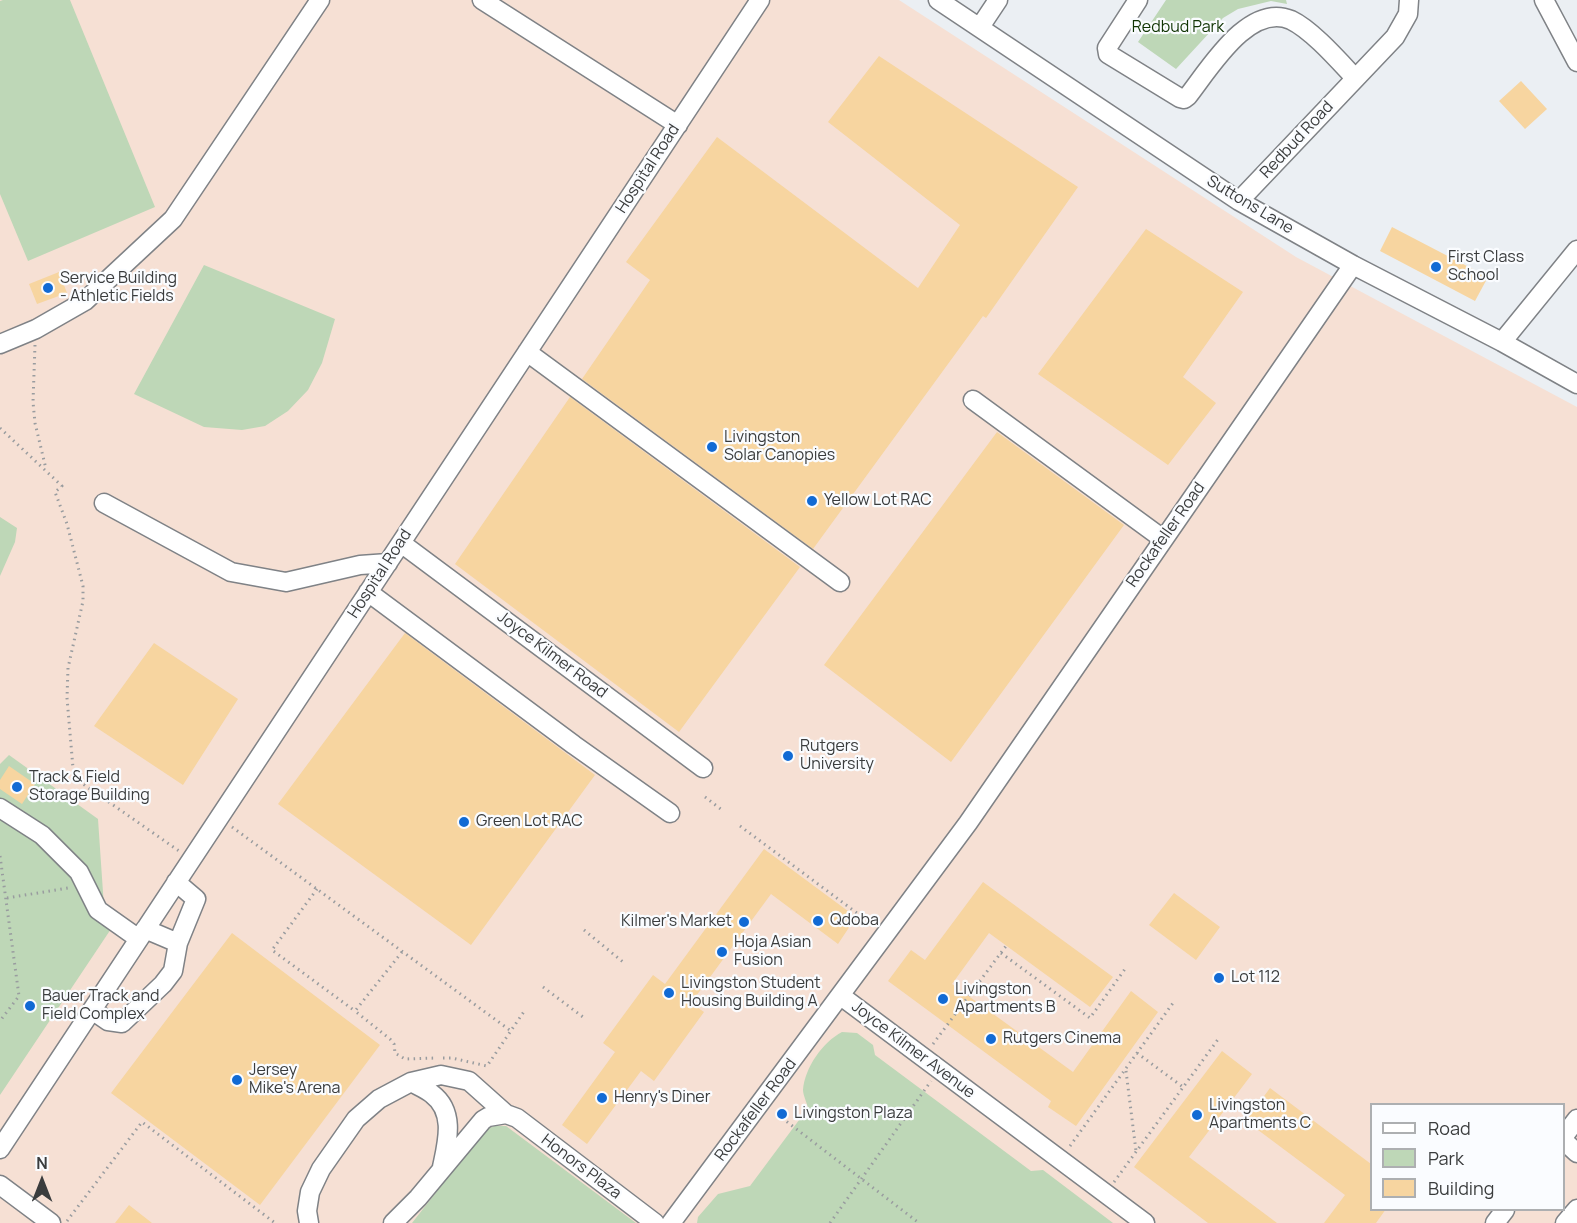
<!DOCTYPE html>
<style>
body{margin:0}
#map{position:relative;width:1577px;height:1223px;overflow:hidden;background:#ebeff3;font-family:Manrope,sans-serif}
canvas{display:block}
.legend{position:absolute;left:1370px;top:1103px;width:195px;height:108px;box-sizing:border-box;background:#fafcff;border:2px solid #adafb1;margin:0;padding:8px 10px;list-style:none;font-size:18px;color:#3a3c3d}
.legend li{display:flex;align-items:center;gap:12px;height:30px}
.legend b{width:30px;border:2px solid #adafb1}
.north{position:absolute;left:12px;top:1151px;width:60px;height:60px;-webkit-text-stroke:4px #fafcff;paint-order:stroke;rotate:0deg;font-size:16px;font-weight:700;line-height:24px;text-align:center;color:#3a3c3d}
.north::after{content:'';display:block;margin:auto;width:21px;height:27px;background:#3a3c3d;clip-path:polygon(50% 0,100% 100%,50% 72%,0 100%)}
</style>
<div id="map">
<canvas width="1577" height="1223"></canvas>
<ul class="legend">
<li><b style="height:8px;background:#fff"></b>Road</li>
<li><b style="height:16px;background:#bed7b7"></b>Park</li>
<li><b style="height:16px;background:#f7d5a0"></b>Building</li>
</ul>
<div class="north">N</div>
</div>
<script>
const ctx = document.querySelector('canvas').getContext('2d');
ctx.lineJoin = 'round';
function fill(path, color) { ctx.fillStyle = color; ctx.fill(path, 'evenodd'); }
function trace(path, color, width, dash) { ctx.strokeStyle = color; ctx.lineWidth = width; ctx.lineCap = dash ? 'butt' : 'round'; ctx.setLineDash(dash || []); ctx.stroke(path); }
function label(font, color, halo, rows, align = 'center') {
  ctx.font = font + ' Manrope,sans-serif'; ctx.lineWidth = 4.5; ctx.setLineDash([]); ctx.textBaseline = 'middle'; ctx.strokeStyle = halo; ctx.fillStyle = color; for (const [text, x, y, turn = 0] of rows) {
    ctx.save(); ctx.translate(x, y); ctx.rotate((+turn || 0) * Math.PI / 180); ctx.textAlign = isNaN(turn) ? turn : align; if (halo) ctx.strokeText(text, 0, 0); ctx.fillText(text, 0, 0); ctx.restore();
  }
}
fill(new Path2D(`
 M0 0H899L1296 257 1577 407V1223H0ZM1372 1104H1564V1210H1372Z`), '#f6e0d4');
fill(new Path2D(`
 M3 0H70L155 207 28 261 0 194V1Z
 M1166 0H1286L1287 4 1271 1 1238 9 1223 18 1176 69 1138 42Z
 M204 265 335 319 322 363 308 390 288 411 265 426 242 430 204 427 134 394Z
 M0 517 17 528 15 542 0 576Z
 M9 755 98 819 104 907 119 917 0 1095V764Z
 M842 1032 857 1033 873 1045 875 1055 1031 1171 1043 1170 1113 1223H697L698 1217 718 1194 750 1186 808 1108C807 1103 803 1095 803 1090 805 1067 823 1042 842 1032Z
 M494 1126H506L636 1223H412L485 1130Z`), '#bed7b7');
fill(new Path2D(`
 M879 56 1078 187 986 318 983 316 813 549 582 379 650 280 626 262 717 137 918 288 960 225 828 122Z
 M1521 81 1547 109 1525 129 1499 101Z
 M1392 227 1488 277 1475 301 1380 251Z
 M1146 229 1243 292 1183 377 1216 403 1168 465 1038 374Z
 M59 272 67 293 37 304 29 284Z
 M570 397 800 567 679 732 455 564Z
 M997 432 1124 525 951 762 824 665Z
 M405 633 595 775 471 945 278 804Z
 M154 643 238 699 183 785 94 726Z
 M9 766 35 784 22 804 0 789V780Z
 M764 849 856 917 838 944 771 894 691 1003 704 1012 654 1081 641 1071 587 1144 562 1125 615 1052 603 1043 653 975 665 984Z
 M983 882 1113 977 1090 1007 989 933 952 984 1073 1072 1131 991 1158 1012 1076 1126 1048 1107 1051 1101 888 981 911 950 925 960Z
 M1174 893 1220 927 1196 960 1149 925Z
 M232 933 380 1045 260 1205 111 1093Z
 M1222 1051 1252 1074 1189 1157 1277 1223H1208L1134 1167Z
 M1270 1088 1371 1164V1209H1386L1376 1223H1324L1345 1195 1246 1121Z
 M129 1205 152 1223H115Z`), '#f7d5a0');
const minor = new Path2D(`
 M482 0 678 125
 M938 0 1239 201 1353 265 1502 342 1577 384
 M1138 0 1107 48 1108 54 1180 98 1184 99 1188 96C1210 68 1249 2 1291 20 1312 30 1339 61 1355 78
 M1544 0 1577 62
 M980 27 998 0
 M1239 201 1395 37 1408 14 1409 0
 M1502 342 1577 250
 M0 344 36 329 85 301 173 219 320 0
 M527 352 840 582
 M973 400 1163 539
 M104 503 231 572 286 582 360 565 388 563
 M401 543 703 768
 M368 592 574 745 670 813
 M0 808 42 835 79 872 98 910 139 939
 M145 929 178 943 196 899 176 882
 M841 996 1145 1223
 M92 1010 108 1021 122 1023 163 984 173 971 178 943
 M411 1082C418 1086 426 1089 432 1094 456 1112 447 1143 442 1167
 M1564 1136 1577 1119
 M1564 1141 1577 1153
 M0 1149 760 0
 M0 1185 51 1223
 M309 1223 307 1211 310 1192 321 1169 356 1119 379 1099 411 1082 441 1075 469 1081 506 1114 517 1118 655 1223
 M393 1223 418 1198 483 1120 488 1117 506 1114
 M671 1223 968 823 1353 265
 M1495 1223 1505 1210
 M1565 1223 1577 1209`);
trace(minor, '#7f8286', 21);
trace(new Path2D(`
 M35 345 33 402 35 423 46 469
 M0 428 62 486 55 492 67 524 83 586V601L68 668 67 698 73 768 83 784 179 851
 M705 797 722 810
 M740 826 865 919
 M232 827 511 1031
 M0 856 19 996 0 1021
 M317 889 272 950 355 1011
 M7 898 68 888
 M584 930 623 962
 M402 952 355 1011 390 1039 394 1044 395 1053 405 1059 436 1058
 M1001 953 1090 1018 1125 969
 M543 987 583 1017
 M933 1044 1006 946
 M1137 1053 1183 1087
 M443 1058H452L487 1066 525 1010
 M1126 1071 1136 1151
 M782 1118 919 1223
 M1070 1146 1173 1003
 M1114 1182 1219 1038
 M67 1221 142 1122 275 1223
 M830 1223 931 1081`), '#999c9f', 3, [1.5, 4.5]);
trace(minor, '#fff', 18);
for (const [x, y, r, color] of [
 [1436,267,6,"#116ad4"],
 [48,288,6,"#116ad4"],
 [712,447,6,"#116ad4"],
 [812,501,6,"#116ad4"],
 [788,756,6,"#116ad4"],
 [17,787,6,"#116ad4"],
 [464,822,6,"#116ad4"],
 [818,921,6,"#116ad4"],
 [744,922,6,"#116ad4"],
 [722,952,6,"#116ad4"],
 [1219,978,6,"#116ad4"],
 [669,993,6,"#116ad4"],
 [943,999,6,"#116ad4"],
 [30,1006,6,"#116ad4"],
 [991,1039,6,"#116ad4"],
 [237,1080,6,"#116ad4"],
 [602,1098,6,"#116ad4"],
 [782,1114,6,"#116ad4"],
 [1197,1115,6,"#116ad4"]
]) { const dot = new Path2D(); dot.arc(x, y, r, 0, 2 * Math.PI); ctx.fillStyle = color; ctx.fill(dot); trace(dot, '#fafcff', 2); }
label('16px', '#103403', '#fafcff', [
 ["Redbud Park",1178,28]
]);
label('16px', '#3a3c3d', '#fafcff', [
 ["Redbud Road",1297,140,-47],
 ["Hospital Road",648,169,-57],
 ["Suttons Lane",1250,205,31],
 ["Rockafeller Road",1166,535,-55],
 ["Hospital Road",380,574,-57],
 ["Joyce Kilmer Road",552,655,37],
 ["Joyce Kilmer Avenue",913,1050,37],
 ["Rockafeller Road",756,1110,-53],
 ["Honors Plaza",581,1167,37]
]);
label('16px', '#3a3c3d', '#fafcff', [
 ["First Class",1448,258],
 ["School",1448,276],
 ["Service Building",60,279],
 ["- Athletic Fields",60,297],
 ["Livingston",724,438],
 ["Solar Canopies",724,456],
 ["Yellow Lot RAC",824,501],
 ["Rutgers",800,747],
 ["University",800,765],
 ["Track & Field",29,778],
 ["Storage Building",29,796],
 ["Green Lot RAC",476,822],
 ["Qdoba",830,921],
 ["Kilmer's Market",732,922,"right"],
 ["Hoja Asian",734,943],
 ["Fusion",734,961],
 ["Lot 112",1231,978],
 ["Livingston Student",681,984],
 ["Housing Building A",681,1002],
 ["Livingston",955,990],
 ["Apartments B",955,1008],
 ["Bauer Track and",42,997],
 ["Field Complex",42,1015],
 ["Rutgers Cinema",1003,1039],
 ["Jersey",249,1071],
 ["Mike's Arena",249,1089],
 ["Henry's Diner",614,1098],
 ["Livingston",1209,1106],
 ["Apartments C",1209,1124],
 ["Livingston Plaza",794,1114]
], 'left');
</script>
